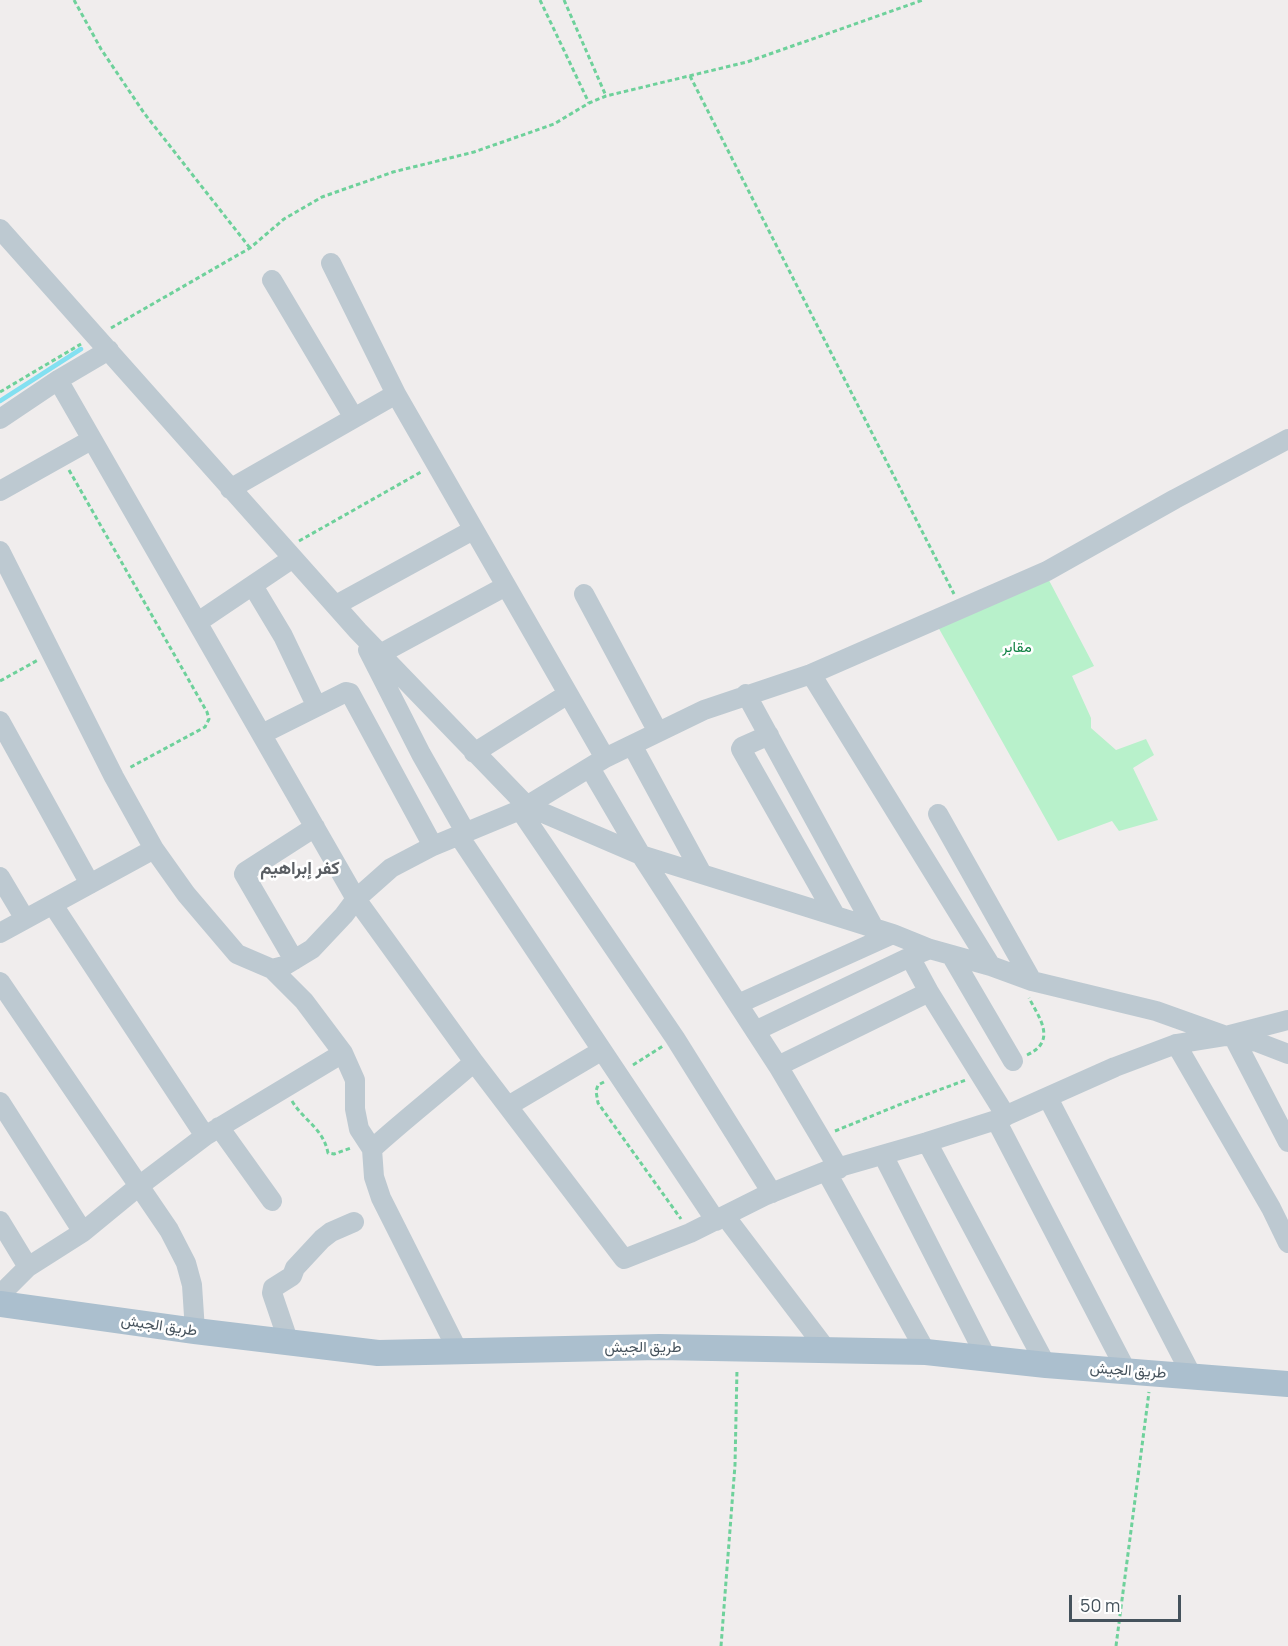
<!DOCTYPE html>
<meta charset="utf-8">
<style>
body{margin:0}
#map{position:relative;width:1288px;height:1646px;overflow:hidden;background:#f0eded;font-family:Manrope,sans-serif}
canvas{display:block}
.scale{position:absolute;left:1069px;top:1595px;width:112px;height:27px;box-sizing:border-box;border:3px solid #45525c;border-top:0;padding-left:8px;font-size:18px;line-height:21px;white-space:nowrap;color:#45525c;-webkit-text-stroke:4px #fff;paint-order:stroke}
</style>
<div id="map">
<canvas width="1288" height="1646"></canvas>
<div class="scale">50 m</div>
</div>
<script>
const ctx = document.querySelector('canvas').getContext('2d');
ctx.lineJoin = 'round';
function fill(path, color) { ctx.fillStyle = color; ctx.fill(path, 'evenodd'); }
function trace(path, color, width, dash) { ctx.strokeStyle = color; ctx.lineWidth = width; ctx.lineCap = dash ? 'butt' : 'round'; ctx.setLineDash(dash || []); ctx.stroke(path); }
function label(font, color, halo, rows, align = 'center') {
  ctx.font = font + ' Manrope,Vazirmatn,sans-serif'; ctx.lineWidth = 5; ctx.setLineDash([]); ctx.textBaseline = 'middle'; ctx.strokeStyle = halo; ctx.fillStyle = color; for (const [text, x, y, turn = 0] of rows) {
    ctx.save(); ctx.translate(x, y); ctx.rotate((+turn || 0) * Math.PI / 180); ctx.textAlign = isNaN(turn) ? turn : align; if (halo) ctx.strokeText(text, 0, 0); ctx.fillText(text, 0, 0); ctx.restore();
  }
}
fill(new Path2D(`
 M1042 567 1094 666 1072 676 1091 718V728L1116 750 1146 739 1154 755 1133 768 1158 820 1119 831 1112 821 1058 841 933 618Z`), '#b8f1cb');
trace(new Path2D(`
 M0 401 81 349`), '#83e0f1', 4.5);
trace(new Path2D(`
 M74 0 101 49 144 113 250 248
 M540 0 589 103
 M564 0 606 96
 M690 76 954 594
 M111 328 250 248 284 219 322 197 393 172 474 152 554 124 589 103 606 96 747 62 923 0
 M0 392 81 344
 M69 470 207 712 209 719 205 727 129 768
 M299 541 421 472
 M0 681 38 660
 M1027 1055C1057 1041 1040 1019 1029 998
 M633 1065 663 1046
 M604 1082 598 1085 596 1091 598 1103 681 1219
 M292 1101C304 1121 323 1128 328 1153L334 1154 351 1148
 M835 1131 906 1102 966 1080
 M721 1646 735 1465 737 1369
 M1116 1646 1149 1392`), '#6ed19b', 3, [4.5, 3]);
trace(new Path2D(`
 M0 229 358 631 527 806 641 855 893 934 930 949 991 966 1032 981 1156 1011 1226 1036 1257 1042 1288 1054
 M331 263 396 394 605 758
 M272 280 354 418
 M58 380 356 899 474 1062 624 1259 690 1233 764 1196 826 1171 927 1142 996 1120 1115 1067 1176 1044 1226 1036 1288 1020
 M0 419 58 380 109 350
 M230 489 396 394
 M0 491 91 440
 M0 551 114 777 154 849 186 894 237 954 272 969 304 1001 343 1053 355 1080V1109L359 1129 372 1149
 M253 586 283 636 316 705
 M584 594 658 732
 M336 605 473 530
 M198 622 293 558
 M368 650 421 754 466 833
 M380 654 506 586
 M811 674 991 966
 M746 694 874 928
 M0 721 90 884
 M262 734 346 692 350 693 433 846
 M769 735 742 747 741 749 835 915
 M632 745 701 872
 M474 753 568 694
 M590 768 641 855 778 1066 839 1169
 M520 810 675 1038 772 1193
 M938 814 1032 981
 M459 836 716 1221
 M0 877 25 919
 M53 905 205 1136
 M0 933 154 849
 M951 955 1013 1061
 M910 957 929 992 1006 1116
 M294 960 244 874 245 872 315 827
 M272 969 284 966 312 949 344 915 356 899 391 868 433 846 520 810 605 758 704 710 811 674 1047 571 1175 499 1288 439
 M0 982 169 1230 186 1263 192 1285 195 1331
 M738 1004 893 934
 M755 1031 910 957 930 949
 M1234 1038 1288 1142
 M1176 1044 1271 1208 1288 1243
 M778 1066 929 992
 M1048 1098 1192 1376
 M0 1102 83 1232
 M508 1106 601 1051
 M996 1120 1127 1372
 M219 1127 272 1201
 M927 1142 1046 1365
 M883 1155 986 1357
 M826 1171 926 1352
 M725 1216 826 1349
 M0 1221 28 1267
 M0 1295 28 1267 83 1232 139 1186 205 1136 343 1053
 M289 1343 272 1293 273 1288 292 1276 295 1268 322 1239 331 1232 354 1222
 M458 1351 381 1198 374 1177 372 1149C405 1119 440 1092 474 1062`), '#bdc9d1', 20);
trace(new Path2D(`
 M0 1304 195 1331 378 1353 659 1347 926 1352 1046 1365 1288 1384`), '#abbfce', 26);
label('15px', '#118244', '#fff', [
 ["مقابر",1017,648]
]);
label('15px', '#45525c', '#fff', [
 ["طريق الجيش",159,1326,8],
 ["طريق الجيش",643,1348],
 ["طريق الجيش",1128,1371,4]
]);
label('bold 18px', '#5a5e63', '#fff', [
 ["كفر إبراهيم",300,869]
]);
</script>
